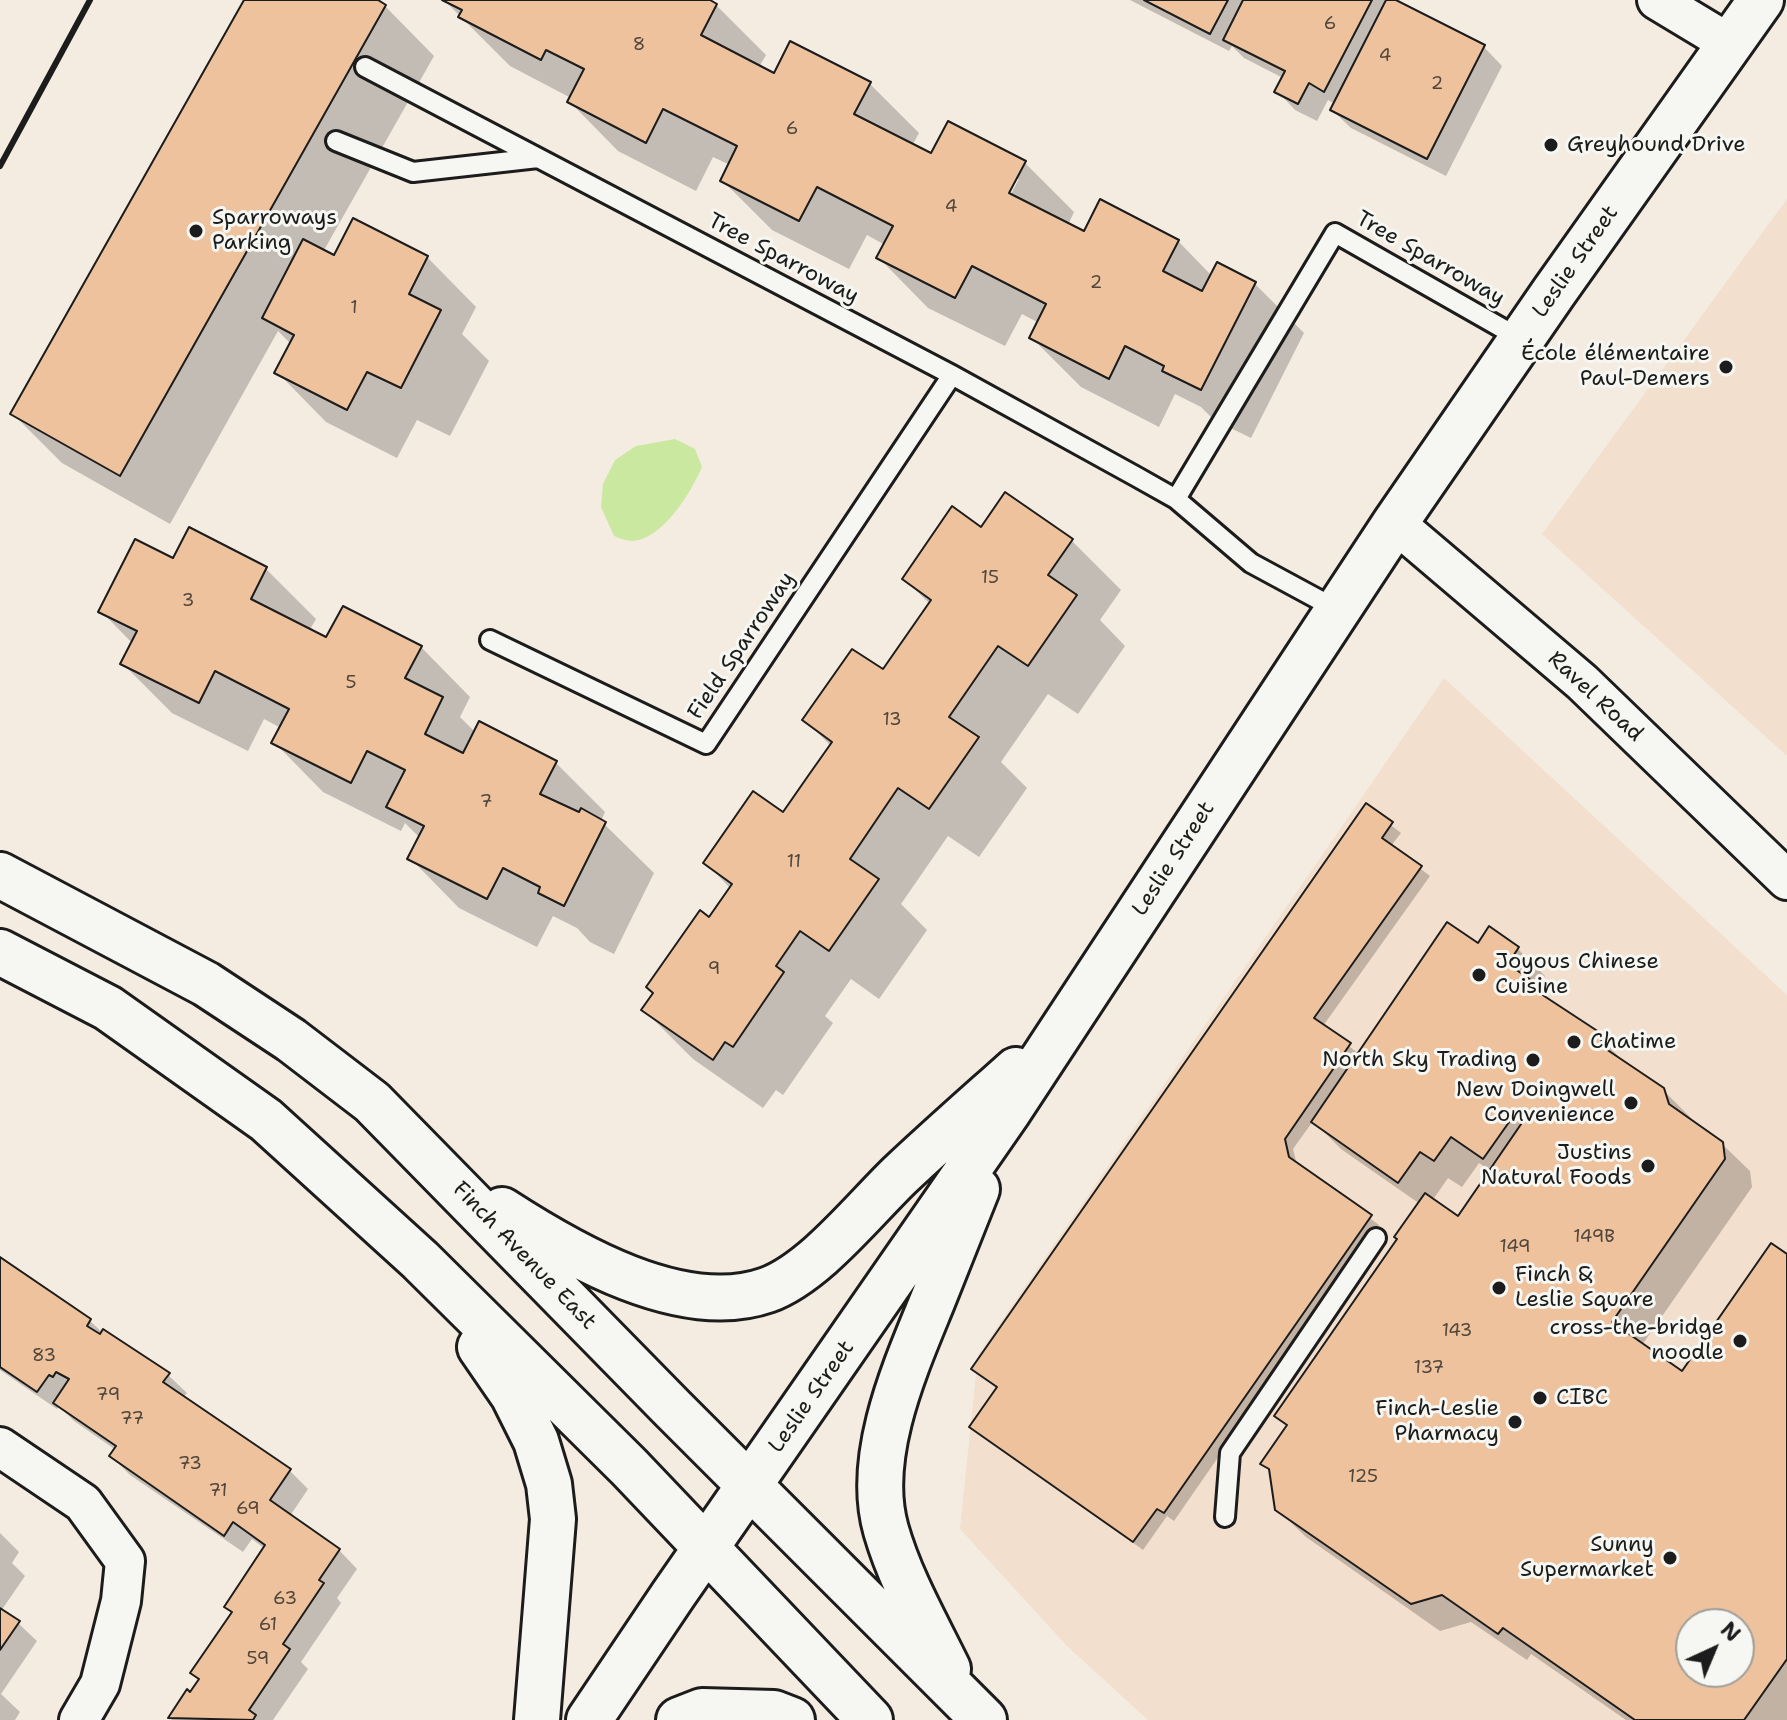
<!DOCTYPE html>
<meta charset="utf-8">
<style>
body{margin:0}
#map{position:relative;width:1787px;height:1720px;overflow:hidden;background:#f4ece1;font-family:"Shantell Sans",sans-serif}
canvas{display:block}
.north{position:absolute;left:1675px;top:1608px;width:80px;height:80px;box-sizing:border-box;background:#f6f6f2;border:2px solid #9f9f9c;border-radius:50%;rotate:44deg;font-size:22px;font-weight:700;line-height:32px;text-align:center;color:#1c1c1c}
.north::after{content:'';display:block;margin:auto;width:28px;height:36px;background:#1c1c1c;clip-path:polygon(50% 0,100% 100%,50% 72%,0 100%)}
</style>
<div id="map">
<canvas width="1787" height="1720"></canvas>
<div class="north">N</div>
</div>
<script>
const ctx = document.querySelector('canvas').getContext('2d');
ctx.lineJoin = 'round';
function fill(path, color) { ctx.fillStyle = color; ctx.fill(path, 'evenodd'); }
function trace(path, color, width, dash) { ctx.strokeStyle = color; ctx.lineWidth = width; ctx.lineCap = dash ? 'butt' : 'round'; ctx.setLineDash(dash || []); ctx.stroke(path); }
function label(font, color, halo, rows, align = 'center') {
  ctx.font = font + ' "Shantell Sans",sans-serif'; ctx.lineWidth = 6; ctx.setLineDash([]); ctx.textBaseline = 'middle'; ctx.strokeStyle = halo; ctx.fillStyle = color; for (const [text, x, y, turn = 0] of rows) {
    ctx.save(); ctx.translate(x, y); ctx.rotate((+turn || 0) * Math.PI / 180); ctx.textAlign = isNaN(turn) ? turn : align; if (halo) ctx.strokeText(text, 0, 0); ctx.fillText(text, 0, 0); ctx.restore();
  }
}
fill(new Path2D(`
 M1787 199V756L1542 534Z
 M1444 678 1787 995V1720H1148L1067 1646 960 1529 978 1355ZM1691 1624H1739V1672H1691Z`), '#f2dfcd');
fill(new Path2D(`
 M675 439 695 449 702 467C691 492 664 538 633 541 627 541 619 538 614 536L601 507 603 484 615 460 636 446Z`), '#cae89f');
fill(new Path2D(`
 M246 0H374L385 6 434 56 323 252 335 258 427 257 476 307 462 334 489 361 450 436 417 420 397 458 326 422 277 372 291 344 278 331 170 524 62 463 13 414Z
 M444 0H705L716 5 766 55 759 67 775 75 870 84 919 133 912 146 932 156 948 123 1025 163 1074 212 1068 225 1085 234 1178 241 1212 276 1255 284 1304 333 1251 438 1214 420 1201 407 1175 394 1159 427 1081 387 1032 338 1039 323 1022 314 1005 346 928 308 879 258 885 245 867 235 849 269 772 230 722 180 730 165 713 157 696 191 618 151 569 101 571 98 510 66ZM1015 179H1019L1006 203 1003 201Z
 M1130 0H1384L1387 3 1391 0 1484 47 1502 66 1446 176 1351 128 1332 110 1335 104 1328 100 1317 121 1295 110 1277 91 1283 78 1244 58 1232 46 1229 51Z
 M1006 495 1072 541 1121 590 1100 620 1125 646 1078 714 1048 694 1001 762 1027 788 979 857 948 836 901 904 927 930 879 999 851 979 825 1016 833 1023 783 1095 776 1090 763 1108 693 1059 644 1010 731 889 706 863 783 815 831 746 805 720 883 672 930 604 904 579 982 530Z
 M190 530 266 569 316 619 309 631 327 640 421 647 470 697 460 717 476 733 556 763 605 812 601 821 654 873 614 954 590 942 577 928 553 916 537 947 459 908 410 858 420 838 405 823 401 831 323 792 274 742 281 728 264 719 248 751 172 713 122 663 132 643 101 611 174 561Z
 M1366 806 1401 833 1391 846 1430 876 1323 1026 1359 1054 1478 946 1518 949 1545 976 1537 988 1555 1006 1598 1034 1627 1066 1663 1090 1691 1118 1692 1123 1721 1143 1750 1171 1752 1187 1642 1345 1683 1374 1787 1257V1720H1626L1531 1654 1527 1660 1471 1622 1440 1631 1306 1537 1277 1509 1272 1472 1262 1463 1288 1427 1277 1416 1399 1239 1420 1204 1341 1149 1313 1121 1293 1149 1297 1165 1379 1225 1174 1521 1167 1516 1143 1550 971 1426 998 1389 974 1369ZM1479 1163 1491 1171 1458 1219 1432 1201 1448 1178 1462 1187ZM1691 1624H1739V1672H1691Z
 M0 1260 90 1321 103 1333 168 1375 187 1393 183 1398 290 1471 308 1489 290 1516 339 1550 357 1569 337 1598 341 1603 301 1662 308 1669 273 1720H172L170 1718 200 1680 192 1672 233 1613 265 1549 252 1539 243 1552 130 1475 111 1456 116 1450 74 1421 59 1406 57 1409 0 1370Z
 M0 1533 19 1552 12 1563 25 1576 1 1611 18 1623 37 1641 1 1694 20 1712 15 1720H0Z`), '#0003');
const building = new Path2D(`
 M244 0H378L386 5 120 476 10 414Z
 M442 0H710L717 4 701 35 774 73 790 41 871 82 854 114 931 153 948 121 1026 161 1009 193 1084 231 1100 199 1179 240 1163 271 1202 291 1217 262 1256 282 1201 390 1162 371 1164 366 1125 346 1109 379 1029 338 1046 304 972 266 955 298 876 258 893 226 817 187 799 221 720 181 737 146 663 109 646 143 567 102 584 69 546 50 541 60 458 17 462 10Z
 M1144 0H1228L1210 34Z
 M1243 0H1372L1324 92 1309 83 1298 104 1274 92 1285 71 1223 40Z
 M1386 0H1396L1485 45 1427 159 1330 110Z
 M353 218 428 256 409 294 441 310 401 388 367 372 347 410 274 373 294 335 262 318 303 239 334 255Z
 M1005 492 1073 539 1048 575 1077 595 1028 666 998 646 949 717 979 737 929 809 898 788 850 859 879 879 829 951 800 931 776 966 784 972 733 1047 725 1042 713 1060 641 1010 653 993 646 987 700 910 709 917 732 884 703 863 753 791 783 812 808 776 832 742 802 720 852 649 883 669 931 600 902 579 952 506 981 527Z
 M189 527 267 567 251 599 326 637 343 606 422 646 405 678 443 697 425 734 463 753 479 721 557 761 540 794 579 812 581 808 606 822 564 906 538 893 540 887 503 868 487 899 407 859 424 826 386 807 405 770 367 751 351 783 271 743 289 709 215 671 199 703 120 664 137 631 98 612 135 539 173 558Z
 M1366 803 1393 822 1382 838 1422 866 1314 1018 1351 1043 1285 1139 1289 1157 1372 1215 1164 1513 1157 1509 1133 1542 969 1427 997 1387 971 1369Z
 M1447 922 1478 943 1489 926 1519 947 1508 964 1538 985 1535 990 1599 1032 1603 1047 1664 1088 1669 1104 1723 1142 1725 1159 1612 1322 1682 1371 1771 1243 1787 1254V1659L1744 1720H1635L1503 1628 1498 1634 1442 1595 1411 1604 1275 1510 1269 1469 1260 1464 1287 1425 1274 1416 1397 1239 1394 1237 1425 1193 1458 1216 1528 1114 1519 1108 1483 1159 1451 1137 1434 1161 1420 1152 1398 1183 1311 1122ZM1691 1624H1739V1672H1691Z
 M0 1257 91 1319 87 1326 100 1334 103 1329 170 1373 163 1382 291 1469 270 1500 340 1549 319 1580 324 1583 283 1644 290 1649 249 1710 256 1715 253 1720 168 1718 187 1689 190 1692 199 1679 190 1673 232 1612 224 1607 265 1545 233 1522 224 1536 109 1456 116 1446 53 1403 69 1379 56 1372 53 1377 49 1375 37 1392 0 1367Z
 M0 1608 20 1621 0 1650Z`);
fill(building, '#edc29d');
trace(building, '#1c1c1c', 2);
const lane = new Path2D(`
 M365 67 952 375 1137 477 1176 499 1251 563 1338 610
 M336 141 413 172 538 158
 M1176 499 1335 233 1521 339
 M490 640 706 744 952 375
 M1225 1517 1230 1453 1376 1238`);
const street = new Path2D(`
 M1657 0 1730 44
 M1395 523 1582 682 1787 880
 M0 1447 83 1503 125 1561 121 1601 100 1684 79 1720`);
const secondary = new Path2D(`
 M0 875 206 984 291 1040 372 1102 672 1408 984 1720
 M0 952 108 1008 266 1120 420 1260 629 1467 870 1720
 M502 1210C570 1254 682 1320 767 1290 814 1273 862 1212 899 1176 937 1140 977 1105 1016 1070
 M480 1347 513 1395 536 1441 549 1484 553 1519 537 1720
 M948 1669C926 1624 900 1579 886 1530 865 1457 905 1368 932 1302 947 1264 962 1226 977 1189
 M589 1720 673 1595 1008 1112 1395 523 1554 292 1761 0
 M679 1720 702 1711 774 1713 792 1720`);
trace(lane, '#1c1c1c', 24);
trace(street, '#1c1c1c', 44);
trace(secondary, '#1c1c1c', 50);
trace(lane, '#f6f6f2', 18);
trace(street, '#f6f6f2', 38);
trace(secondary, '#f6f6f2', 44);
trace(new Path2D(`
 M0 166 90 0`), '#1c1c1c', 6);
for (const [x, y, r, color] of [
 [1551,145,8,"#1c1c1c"],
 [196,231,8,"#1c1c1c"],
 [1726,367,8,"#1c1c1c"],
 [1479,975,8,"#1c1c1c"],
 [1574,1042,8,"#1c1c1c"],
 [1533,1060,8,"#1c1c1c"],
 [1631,1103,8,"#1c1c1c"],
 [1648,1166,8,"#1c1c1c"],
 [1499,1288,8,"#1c1c1c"],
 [1740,1341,8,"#1c1c1c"],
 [1540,1398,8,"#1c1c1c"],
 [1515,1422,8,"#1c1c1c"],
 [1670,1558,8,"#1c1c1c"]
]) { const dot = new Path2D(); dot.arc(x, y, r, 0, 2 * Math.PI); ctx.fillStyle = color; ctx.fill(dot); trace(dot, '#f6f6f2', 3); }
label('18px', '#50463c', null, [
 ["6",1330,24],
 ["8",639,45],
 ["4",1385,56],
 ["2",1437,84],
 ["6",792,129],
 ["4",951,207],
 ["2",1096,283],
 ["1",354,308],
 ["15",990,578],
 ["3",188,601],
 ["5",351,683],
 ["13",892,720],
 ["7",486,802],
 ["11",794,862],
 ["9",714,969],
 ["149B",1594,1237],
 ["149",1515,1247],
 ["143",1457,1331],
 ["83",44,1356],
 ["137",1429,1368],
 ["79",108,1395],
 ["77",132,1419],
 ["73",190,1464],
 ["125",1363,1477],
 ["71",218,1491],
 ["69",248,1509],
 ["63",285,1599],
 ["61",268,1625],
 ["59",258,1659]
]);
label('22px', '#1c1c1c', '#f6f6f2', [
 ["Greyhound Drive",1567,145,"left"],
 ["Sparroways",212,218,"left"],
 ["Parking",212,243,"left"],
 ["École élémentaire",1710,354],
 ["Paul-Demers",1710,379],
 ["Joyous Chinese",1495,962,"left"],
 ["Cuisine",1495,987,"left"],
 ["Chatime",1590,1042,"left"],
 ["North Sky Trading",1517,1060],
 ["New Doingwell",1615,1090],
 ["Convenience",1615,1115],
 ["Justins",1632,1153],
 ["Natural Foods",1632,1178],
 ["Finch &",1515,1275,"left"],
 ["Leslie Square",1515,1300,"left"],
 ["cross-the-bridge",1724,1328],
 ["noodle",1724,1353],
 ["CIBC",1556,1398,"left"],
 ["Finch-Leslie",1499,1409],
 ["Pharmacy",1499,1434],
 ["Sunny",1654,1545],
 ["Supermarket",1654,1570]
], 'right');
label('22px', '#1c1c1c', '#f6f6f2', [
 ["Tree Sparroway",783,259,28],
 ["Tree Sparroway",1430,259,30],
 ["Leslie Street",1576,262,-55],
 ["Field Sparroway",742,646,-56],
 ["Ravel Road",1595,697,43],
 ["Leslie Street",1174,859,-57],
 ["Finch Avenue East",524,1256,46],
 ["Leslie Street",812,1397,-55]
]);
</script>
